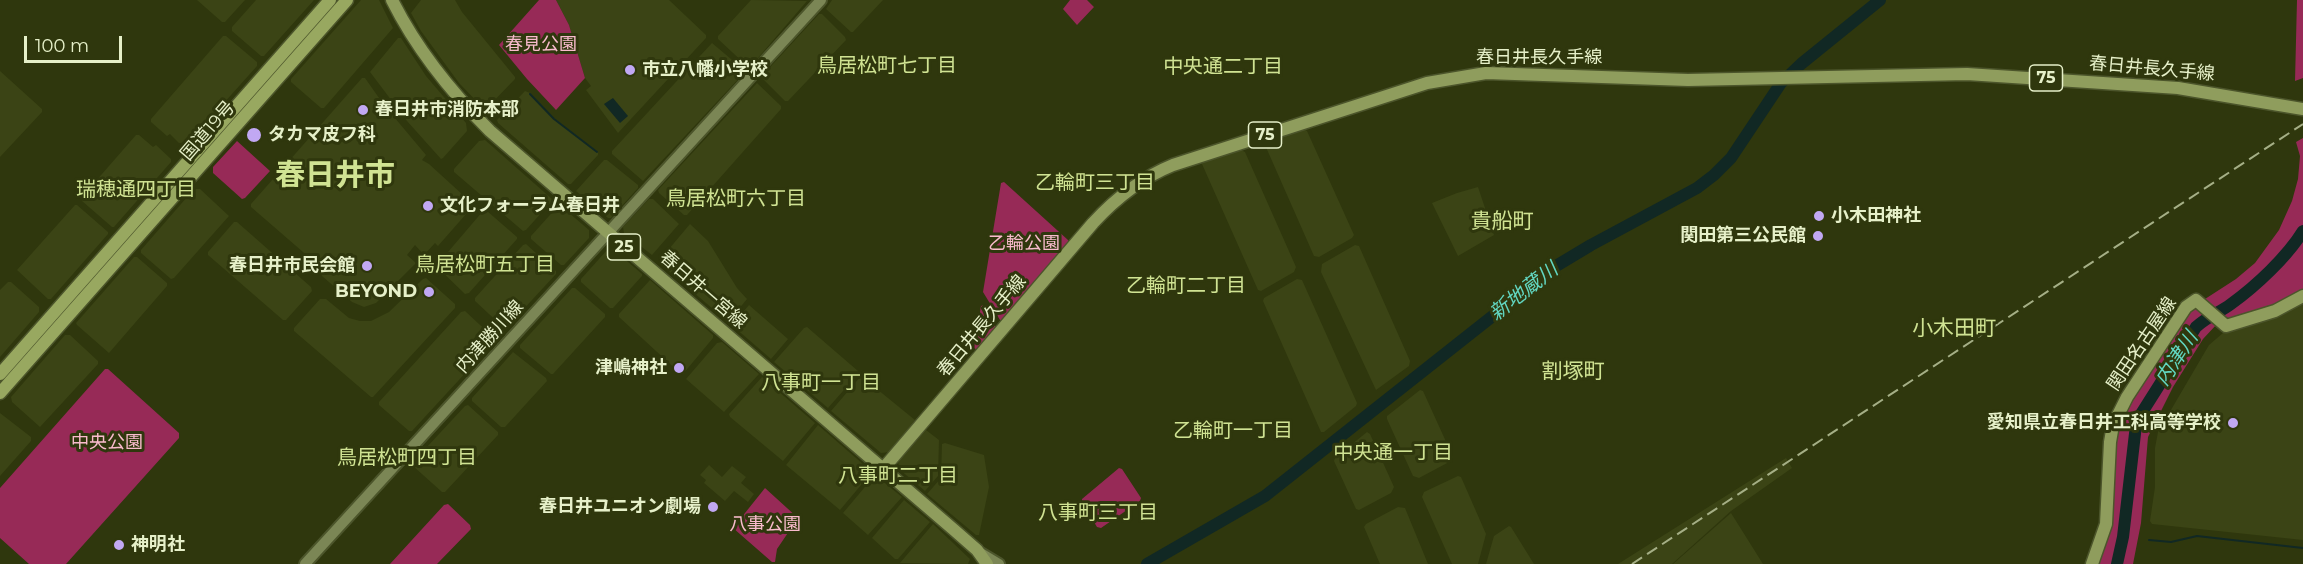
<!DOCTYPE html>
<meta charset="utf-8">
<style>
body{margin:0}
#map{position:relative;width:2303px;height:564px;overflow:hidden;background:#2f370d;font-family:Montserrat,sans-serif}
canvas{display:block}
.scale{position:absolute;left:24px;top:36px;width:98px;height:27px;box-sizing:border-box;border:3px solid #e6f0c9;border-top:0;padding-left:8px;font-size:18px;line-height:21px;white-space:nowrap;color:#e6f0c9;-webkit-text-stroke:4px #2f370d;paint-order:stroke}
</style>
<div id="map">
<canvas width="2303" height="564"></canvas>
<div class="scale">100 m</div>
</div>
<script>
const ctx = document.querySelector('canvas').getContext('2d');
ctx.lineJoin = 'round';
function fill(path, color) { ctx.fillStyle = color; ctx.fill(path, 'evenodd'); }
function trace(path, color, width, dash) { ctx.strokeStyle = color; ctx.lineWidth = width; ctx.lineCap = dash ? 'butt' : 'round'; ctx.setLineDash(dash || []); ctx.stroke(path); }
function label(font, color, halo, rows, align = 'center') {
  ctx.font = font + ' Montserrat,"Noto Sans JP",sans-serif'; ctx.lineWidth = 6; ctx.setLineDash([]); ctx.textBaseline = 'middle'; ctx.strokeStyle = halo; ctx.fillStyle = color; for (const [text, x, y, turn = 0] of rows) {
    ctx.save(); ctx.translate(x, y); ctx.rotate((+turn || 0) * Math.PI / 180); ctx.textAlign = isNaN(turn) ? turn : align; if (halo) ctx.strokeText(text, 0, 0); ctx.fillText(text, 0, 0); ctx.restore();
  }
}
fill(new Path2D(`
 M197 0H245L225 22H222Z
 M256 0H314L264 56H261L232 31V27Z
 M361 0H379L393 28 324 108H321L291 82V79Z
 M421 0H455L462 12 515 77V79L486 109H484L459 83 421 31 411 13Z
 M556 0H669L706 35V38L618 133 586 90 591 86 585 78 569 25Z
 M751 0 807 1 751 66H747L718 39V36Z
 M832 0H883L853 32H851L826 9Z
 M819 14H822L845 37 846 40 788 101H785L761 77Z
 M223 36H226L257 62V66L189 142 179 143 170 134 167 136 151 122V119Z
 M398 38H401L426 76 466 123 467 131 443 158 441 159 407 121 370 72Z
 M712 43 744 70V73L643 181 612 154V151Z
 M0 71 42 109V112L0 157Z
 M362 78H365L384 105 426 155 422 160 429 164 474 205 438 246 435 243 424 255 415 245 407 255 416 263 376 303 364 307 352 302 322 276 318 265 251 207V204Z
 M757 83 781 106V109L687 215H684L659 193 658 190Z
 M525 91 530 93 555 119 598 152V155L571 184H568L498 123 497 120Z
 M1303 129 1307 131 1354 235 1352 238 1319 257 1314 256 1265 145 1268 141Z
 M136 135H139L153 147 156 145 171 159V162L114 227H112L82 201 81 198Z
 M485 140 552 199V201L526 230 523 231 454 172V169L479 141Z
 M1239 149 1245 152 1296 267 1294 272 1261 291 1258 290 1202 164 1203 161Z
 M604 160H607L638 185V188L611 218H608L576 191Z
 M1478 187 1494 235 1458 256 1432 203 1457 193Z
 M194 189H200L229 216 174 278 171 279 141 253V250Z
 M649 199H653L679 224 652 255 624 233 623 227Z
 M75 205H77L108 232V234L51 299H48L17 270Z
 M558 206H561L589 230V238L564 265H561L531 239V236Z
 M483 211H487L517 237V239L469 293 465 294 436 266Z
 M234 222H237L311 287 312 291 286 320H283L208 255V252Z
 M690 224 708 241 737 288 747 299 729 321H727L658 262Z
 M526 244 556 271V274L508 326 503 327 475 301V298L523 245Z
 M1355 245 1359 246 1410 361 1409 366 1376 390 1321 272 1322 264Z
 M608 249H613L642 274V276L613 308H610L581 282V279Z
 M134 257H137L167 283V286L109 353 77 325 76 323Z
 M426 278 455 304V308L373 397H371L294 331V328L320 299H326L349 318 360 321H371L389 312 423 279Z
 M1297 279 1302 280 1357 403 1356 406 1324 432H1321L1263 301 1264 298Z
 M650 280 713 335V338L683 374H681L619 317V314Z
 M8 282H11L39 307V312L0 357V290Z
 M572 288H575L605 314V317L553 374H551L520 348V345Z
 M2303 301V540L2152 524 2150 521 2155 487V448L2158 432 2209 345 2223 333Z
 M749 305 788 339 771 359 734 327 733 324Z
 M465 311 493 337V343L412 431H409L379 405V402L461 312Z
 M807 327 858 371V374L828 408 774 362 804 328Z
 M65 335H70L98 361V364L40 427 12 402 11 397Z
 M722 342 759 374 724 412 686 379 717 343Z
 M513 352 546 378 547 381 505 427H501L472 401V398Z
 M861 376 915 420 890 452 881 453 831 411Z
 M762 377 815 423 783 461 730 417 729 414Z
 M1420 390 1423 391 1453 457 1451 461 1419 478 1413 476 1387 419V416Z
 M468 405 498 432V435L445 492H442L413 466V462L465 406Z
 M0 413 31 437V441L0 476Z
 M818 425 872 472 840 510 786 465Z
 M926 430 939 440 938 476 925 491 899 469 898 461Z
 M1367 432 1370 434 1394 487 1391 493 1359 510 1356 509 1334 461 1335 458Z
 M945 443 984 455 989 487 979 535H976L927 494 941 478 942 444Z
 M1786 458 1792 468 1731 511 1672 564H1618Z
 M709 465 722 477 732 466 746 477 741 483 754 494 748 502 734 491 725 501 704 483 706 480 700 475Z
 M875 475 902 497 868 535 843 513Z
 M1458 476 1461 477 1486 534 1478 564H1452L1422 497 1424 492Z
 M904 500 930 522 898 559H895L872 538Z
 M1398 507 1405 508 1428 564H1380L1364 527 1366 524Z
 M1731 513 1763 564H1673Z
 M933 524 970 559 968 564 900 563Z
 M1509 526 1511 527 1534 564H1486L1494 536Z`), '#3b4415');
fill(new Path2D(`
 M539 0H556L569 25 585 78 556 110 527 79 499 45Z
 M1070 0H1087L1094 7 1077 25 1063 9Z
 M2297 0H2303V78L2295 81Z
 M2303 138V291L2269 307 2246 315 2226 319 2217 324 2203 339 2173 387 2148 437 2141 523 2133 564H2093L2117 428 2133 396 2188 310 2236 279 2255 263 2279 230 2292 201 2298 179 2300 156 2296 142Z
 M237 141 270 171 245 198 242 199 213 173V167Z
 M1004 182 1068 240V243L1002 320H1000L983 292 1001 183Z
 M984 305 996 328 977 350 974 348 981 306Z
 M105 369H108L179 433V438L66 564H29L0 538V488Z
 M1119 468 1122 469 1141 498 1140 501 1101 528 1097 527 1082 502V499Z
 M765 488 798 518 777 549 775 562H772L733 528Z
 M448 504 470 525 471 529 437 564H390L444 505Z`), '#972a57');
fill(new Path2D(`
 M613 98 628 116 620 123 604 104Z`), '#112824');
trace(new Path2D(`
 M530 94 554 119 597 152
 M2149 540 2171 542 2197 536 2303 548`), '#112824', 2);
trace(new Path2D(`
 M1147 564 1265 496 1556 266 1591 245 1697 188 1714 175 1731 158 1781 83 1801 64 1880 0
 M2117 564 2123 537 2136 425 2141 414 2196 327C2208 316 2219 313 2231 304 2256 286 2287 257 2303 231`), '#112824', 12);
const secondary = new Path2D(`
 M979 552 999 564
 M305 564 821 0`);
const primary = new Path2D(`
 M392 0C417 50 451 92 490 131L953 529 977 550 987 564
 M883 469 1093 223C1116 198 1141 178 1173 165L1427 83 1486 73 1688 80 1967 74 2178 88 2303 109
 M2092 564 2106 524 2110 442 2113 425 2127 397 2186 307 2196 300 2226 326 2275 311 2303 296`);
const trunk = new Path2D(`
 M0 374 330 0
 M0 393 347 0`);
trace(secondary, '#4c552b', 14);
trace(primary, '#4c552b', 15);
trace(trunk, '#4c552b', 15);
trace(secondary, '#7b8655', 10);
trace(primary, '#8f9d5d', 12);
trace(trunk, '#98a860', 12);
trace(new Path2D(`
 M1632 564 2303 124`), '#a5af86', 2, [12, 6]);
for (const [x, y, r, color] of [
 [630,70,6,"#c1a8f3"],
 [363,110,6,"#c1a8f3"],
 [254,135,8,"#c1a8f3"],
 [428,206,6,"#c1a8f3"],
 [1819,216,6,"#c1a8f3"],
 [1818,236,6,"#c1a8f3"],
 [367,266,6,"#c1a8f3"],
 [429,292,6,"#c1a8f3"],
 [679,368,6,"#c1a8f3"],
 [2233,423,6,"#c1a8f3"],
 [713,507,6,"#c1a8f3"],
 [119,545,6,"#c1a8f3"]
]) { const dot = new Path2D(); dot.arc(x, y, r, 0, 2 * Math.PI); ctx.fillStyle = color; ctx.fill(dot); trace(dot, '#2f370d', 2); }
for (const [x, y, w] of [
 [2046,78,33],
 [1265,135,33],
 [624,247,33]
]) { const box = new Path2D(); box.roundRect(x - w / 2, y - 13, w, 26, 4.5); ctx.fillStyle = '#2f370d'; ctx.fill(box); trace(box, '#e6f0c9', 1.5); }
label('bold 16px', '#e6f0c9', null, [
 ["75",2046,78],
 ["75",1265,135],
 ["25",624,247]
]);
label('18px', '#f9bbcd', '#2f370d', [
 ["春見公園",541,45],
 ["乙輪公園",1024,244],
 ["中央公園",107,443],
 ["八事公園",765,525]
]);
label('18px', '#e6f0c9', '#2f370d', [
 ["春日井長久手線",1539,58],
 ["春日井長久手線",2152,69,5],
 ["国道19号",208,131,-49],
 ["春日井一宮線",703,290,41],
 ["春日井長久手線",982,326,-50],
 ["内津勝川線",490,337,-48],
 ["関田名古屋線",2142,344,-56]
]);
label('bold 18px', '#e6f0c9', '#2f370d', [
 ["市立八幡小学校",642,70],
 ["春日井市消防本部",375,110],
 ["タカマ皮フ科",268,135],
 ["文化フォーラム春日井",440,206],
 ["小木田神社",1831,216],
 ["関田第三公民館",1806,236,"right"],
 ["春日井市民会館",355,266,"right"],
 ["BEYOND",417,292,"right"],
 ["津嶋神社",667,368,"right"],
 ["愛知県立春日井工科高等学校",2221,423,"right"],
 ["春日井ユニオン劇場",701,507,"right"],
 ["神明社",131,545]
], 'left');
label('20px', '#d0e393', '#2f370d', [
 ["鳥居松町七丁目",887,66],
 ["中央通二丁目",1223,67],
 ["乙輪町三丁目",1095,183],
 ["瑞穂通四丁目",136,190],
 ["鳥居松町六丁目",736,199],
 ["鳥居松町五丁目",485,265],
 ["乙輪町二丁目",1186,286],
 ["八事町一丁目",821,383],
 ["乙輪町一丁目",1233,431],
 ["中央通一丁目",1393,453],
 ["鳥居松町四丁目",407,458],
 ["八事町二丁目",898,476],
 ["八事町三丁目",1098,513]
]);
label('italic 20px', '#62d7c2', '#2f370d', [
 ["新地蔵川",1524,292,-38],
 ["内津川",2177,359,-57]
]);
label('21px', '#d0e393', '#2f370d', [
 ["貴船町",1502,222],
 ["小木田町",1954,329],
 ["割塚町",1573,372]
]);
label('bold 30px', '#d0e393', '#2f370d', [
 ["春日井市",335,176]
]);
</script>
